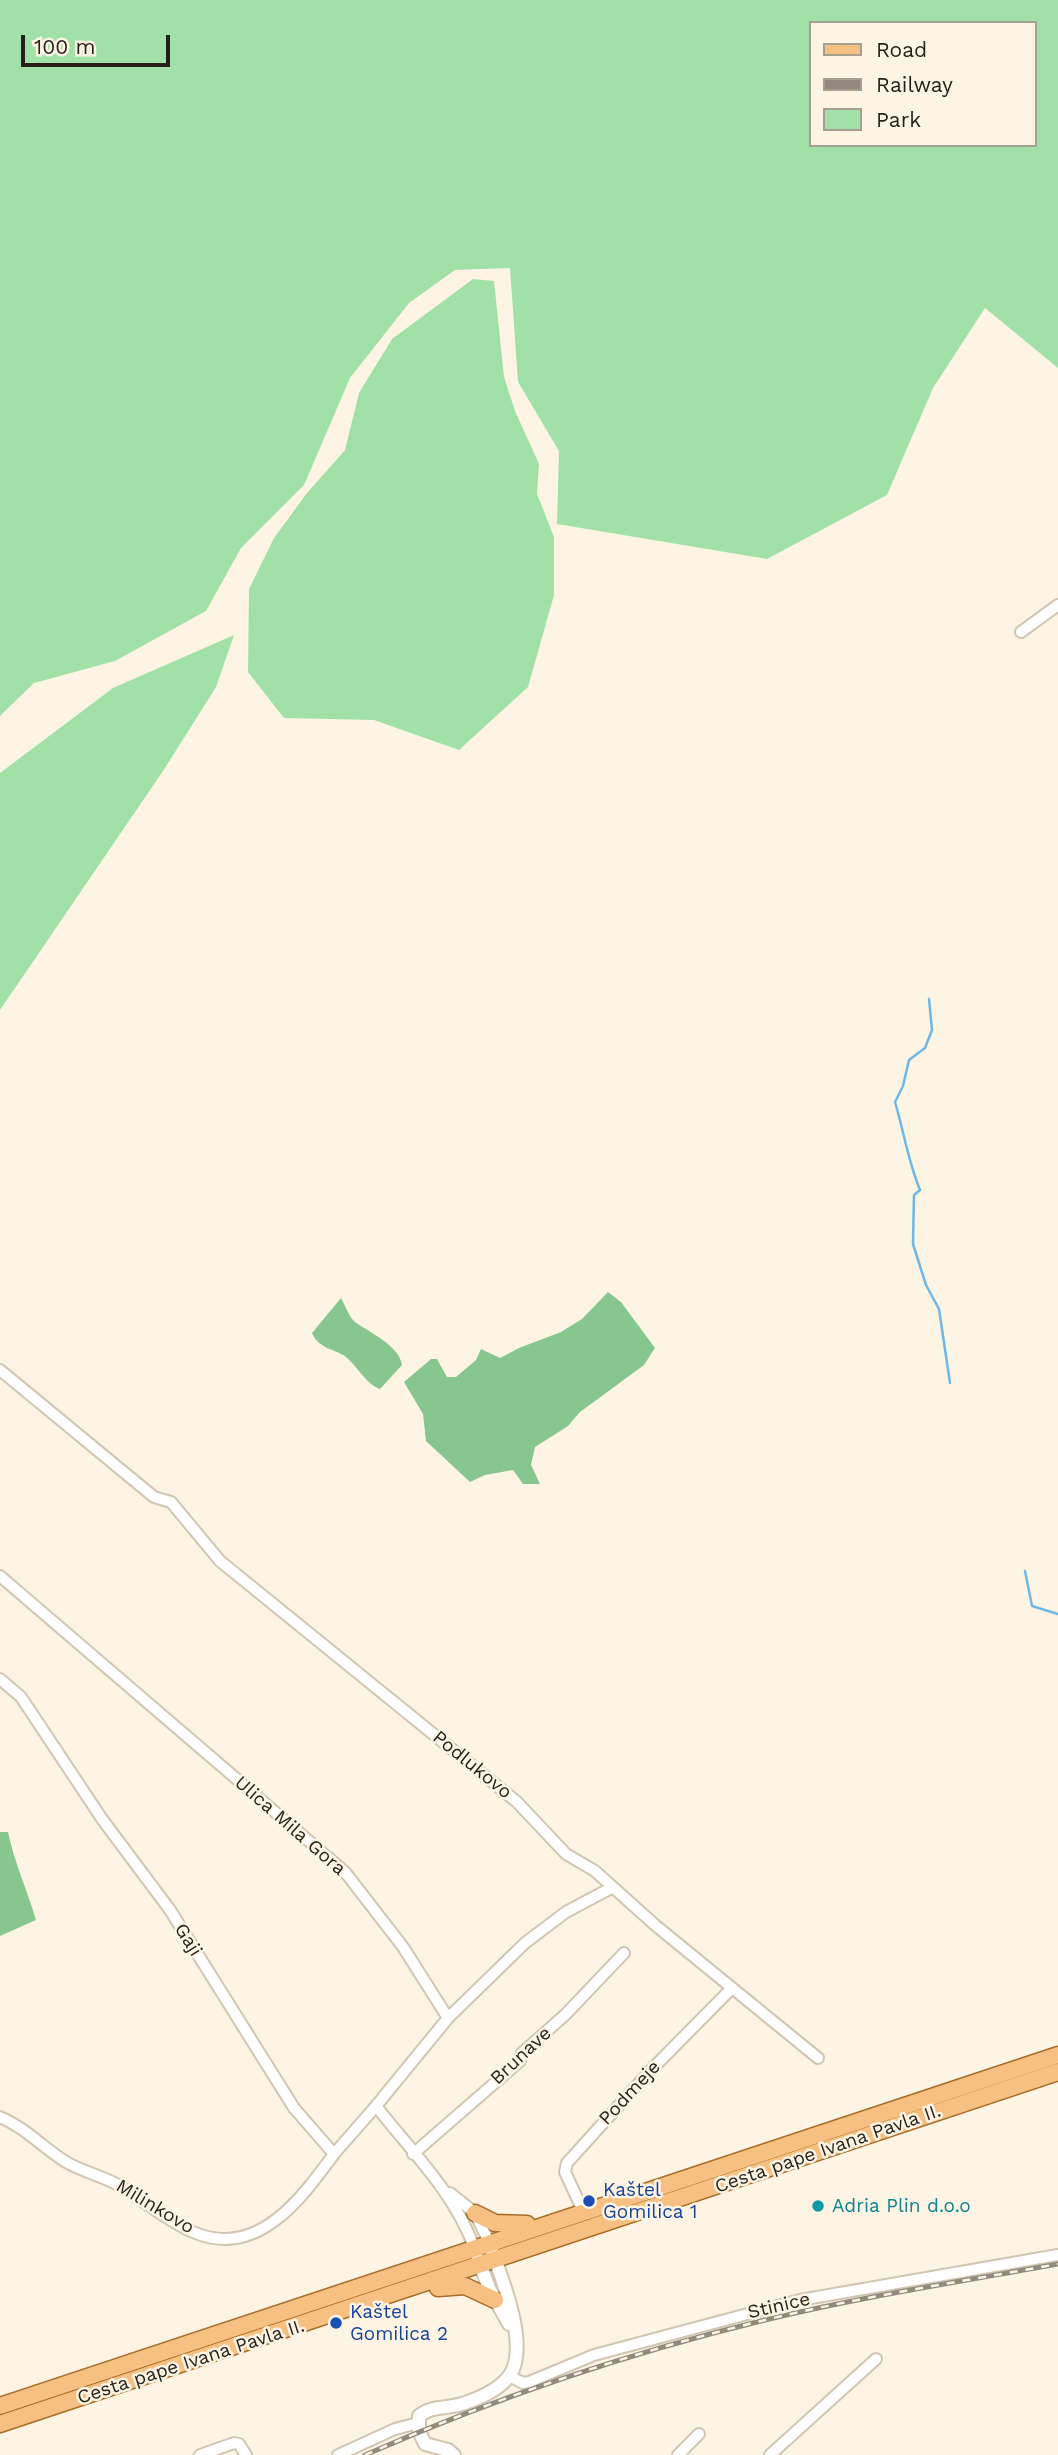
<!DOCTYPE html>
<meta charset="utf-8">
<style>
body{margin:0}
#map{position:relative;width:1058px;height:2455px;overflow:hidden;background:#fef4e4;font-family:"Work Sans",sans-serif}
canvas{display:block}
.legend{position:absolute;left:809px;top:21px;width:228px;height:126px;box-sizing:border-box;background:#fef4e4;border:2px solid #a79f92;margin:0;padding:9px 12px;list-style:none;font-size:21px;color:#241f18}
.legend li{display:flex;align-items:center;gap:14px;height:35px}
.legend b{width:35px;border:2px solid #a79f92}
.scale{position:absolute;left:21px;top:35px;width:149px;height:32px;box-sizing:border-box;border:4px solid #241f18;border-top:0;padding-left:9px;font-size:21px;line-height:24px;white-space:nowrap;color:#241f18;-webkit-text-stroke:5px #fef4e4;paint-order:stroke}
</style>
<div id="map">
<canvas width="1058" height="2455"></canvas>
<ul class="legend">
<li><b style="height:9px;background:#f5c081"></b>Road</li>
<li><b style="height:9px;background:#928a7f"></b>Railway</li>
<li><b style="height:19px;background:#a1e1a8"></b>Park</li>
</ul>
<div class="scale">100 m</div>
</div>
<script>
const ctx = document.querySelector('canvas').getContext('2d');
ctx.lineJoin = 'round';
function fill(path, color) { ctx.fillStyle = color; ctx.fill(path, 'evenodd'); }
function trace(path, color, width, dash) { ctx.strokeStyle = color; ctx.lineWidth = width; ctx.lineCap = dash ? 'butt' : 'round'; ctx.setLineDash(dash || []); ctx.stroke(path); }
function label(font, color, halo, rows, align = 'center') {
  ctx.font = font + ' "Work Sans",sans-serif'; ctx.lineWidth = 5; ctx.setLineDash([]); ctx.textBaseline = 'middle'; ctx.strokeStyle = halo; ctx.fillStyle = color; for (const [text, x, y, turn = 0] of rows) {
    ctx.save(); ctx.translate(x, y); ctx.rotate((+turn || 0) * Math.PI / 180); ctx.textAlign = isNaN(turn) ? turn : align; if (halo) ctx.strokeText(text, 0, 0); ctx.fillText(text, 0, 0); ctx.restore();
  }
}
fill(new Path2D(`
 M0 0H1058V368L985 308 933 388 887 495 767 559 557 524 559 451 518 382 510 268 455 270 409 303 350 378 304 485 241 548 206 611 115 661 34 683 0 716ZM811 23H1035V145H811Z
 M473 279 494 281 504 377 515 411 539 464 537 494 554 537V595L528 687 459 750 374 720 284 718 248 672 249 589 274 538 307 493 345 450 359 393 392 339Z
 M234 635 216 687 163 771 0 1010V773L113 688Z`), '#a1e1a8');
fill(new Path2D(`
 M608 1292 621 1302 655 1348 644 1365 580 1412 568 1426 535 1447 531 1465 540 1484H523L513 1470 485 1475 470 1482 426 1441 423 1414 404 1382 431 1359H437L447 1377H456L476 1360 481 1349 500 1358 519 1348 561 1332 582 1319Z
 M341 1298C345 1305 349 1317 355 1322 370 1333 399 1345 402 1365L380 1389C364 1383 357 1364 343 1355 330 1348 318 1347 312 1333Z
 M0 1832H8C14 1862 27 1889 36 1920L0 1936Z`), '#87c68f');
trace(new Path2D(`
 M929 999 932 1030 925 1048 909 1060 903 1086 895 1102C904 1132 908 1161 920 1190L914 1195 913 1244 926 1285 939 1309 950 1383
 M1025 1571 1032 1606 1058 1614`), '#6eb7e8', 2.5);
const minor = new Path2D(`
 M1021 632 1058 605
 M0 1370 154 1497 171 1502 220 1561 517 1802 566 1854 595 1871 655 1925 818 2058
 M0 1576 345 1872 403 1947 448 2018 376 2106C411 2151 454 2192 474 2247
 M0 1679 21 1697 102 1819 170 1910 294 2108 334 2154 376 2106
 M448 2018 525 1943 566 1912 613 1887
 M0 2117C26 2128 42 2147 66 2162 83 2172 103 2176 120 2186 143 2200 173 2225 198 2234 260 2257 303 2196 334 2154
 M413 2154 520 2061 521 2054 566 2014 624 1953
 M450 2193 475 2213 489 2242
 M583 2211 565 2172 567 2163 651 2070 732 1988
 M509 2376 523 2383 529 2382 594 2355 800 2300 1058 2255
 M200 2455 234 2443 239 2444 246 2455
 M338 2455 395 2429 418 2423
 M678 2455 699 2434
 M770 2455 876 2359`);
const tertiary = new Path2D(`
 M478 2259 489 2288 509 2324
 M454 2455 448 2450 425 2444 419 2431V2416C431 2405 450 2409 465 2403 480 2398 500 2389 510 2375 529 2346 503 2281 492 2251`);
const primary = new Path2D(`
 M475 2213 495 2223 527 2224
 M438 2288 465 2286 495 2300
 M0 2406 1058 2055
 M0 2424 1058 2072`);
trace(minor, '#d2c6b2', 14);
trace(tertiary, '#d2c6b2', 16);
trace(primary, '#a86c26', 19);
trace(minor, '#fff', 10);
trace(tertiary, '#fff', 12);
trace(primary, '#f5c081', 16);
const rail = new Path2D(`
 M365 2455C493 2399 625 2354 761 2321 859 2297 959 2282 1058 2264`);
trace(rail, '#928a7f', 5);
trace(rail, '#fef4e4', 2.5, [8]);
for (const [x, y, r, color] of [
 [589,2201,7,"#1a4fb4"],
 [818,2206,7,"#0f9aa8"],
 [336,2323,7,"#1a4fb4"]
]) { const dot = new Path2D(); dot.arc(x, y, r, 0, 2 * Math.PI); ctx.fillStyle = color; ctx.fill(dot); trace(dot, '#fef4e4', 2.5); }
label('19px', '#241f18', '#fef4e4', [
 ["Podlukovo",472,1765,39],
 ["Ulica Mila Gora",290,1826,41],
 ["Gaji",188,1940,58],
 ["Brunave",521,2056,-43],
 ["Podmeje",630,2093,-47],
 ["Cesta pape Ivana Pavla II.",828,2149,-19],
 ["Milinkovo",155,2207,31],
 ["Stinice",779,2306,-13],
 ["Cesta pape Ivana Pavla II.",191,2362,-18]
]);
label('19px', '#164399', '#fef4e4', [
 ["Kaštel",603,2190],
 ["Gomilica 1",603,2212],
 ["Kaštel",350,2312],
 ["Gomilica 2",350,2334]
], 'left');
label('19px', '#0d838f', '#fef4e4', [
 ["Adria Plin d.o.o",832,2206]
], 'left');
</script>
